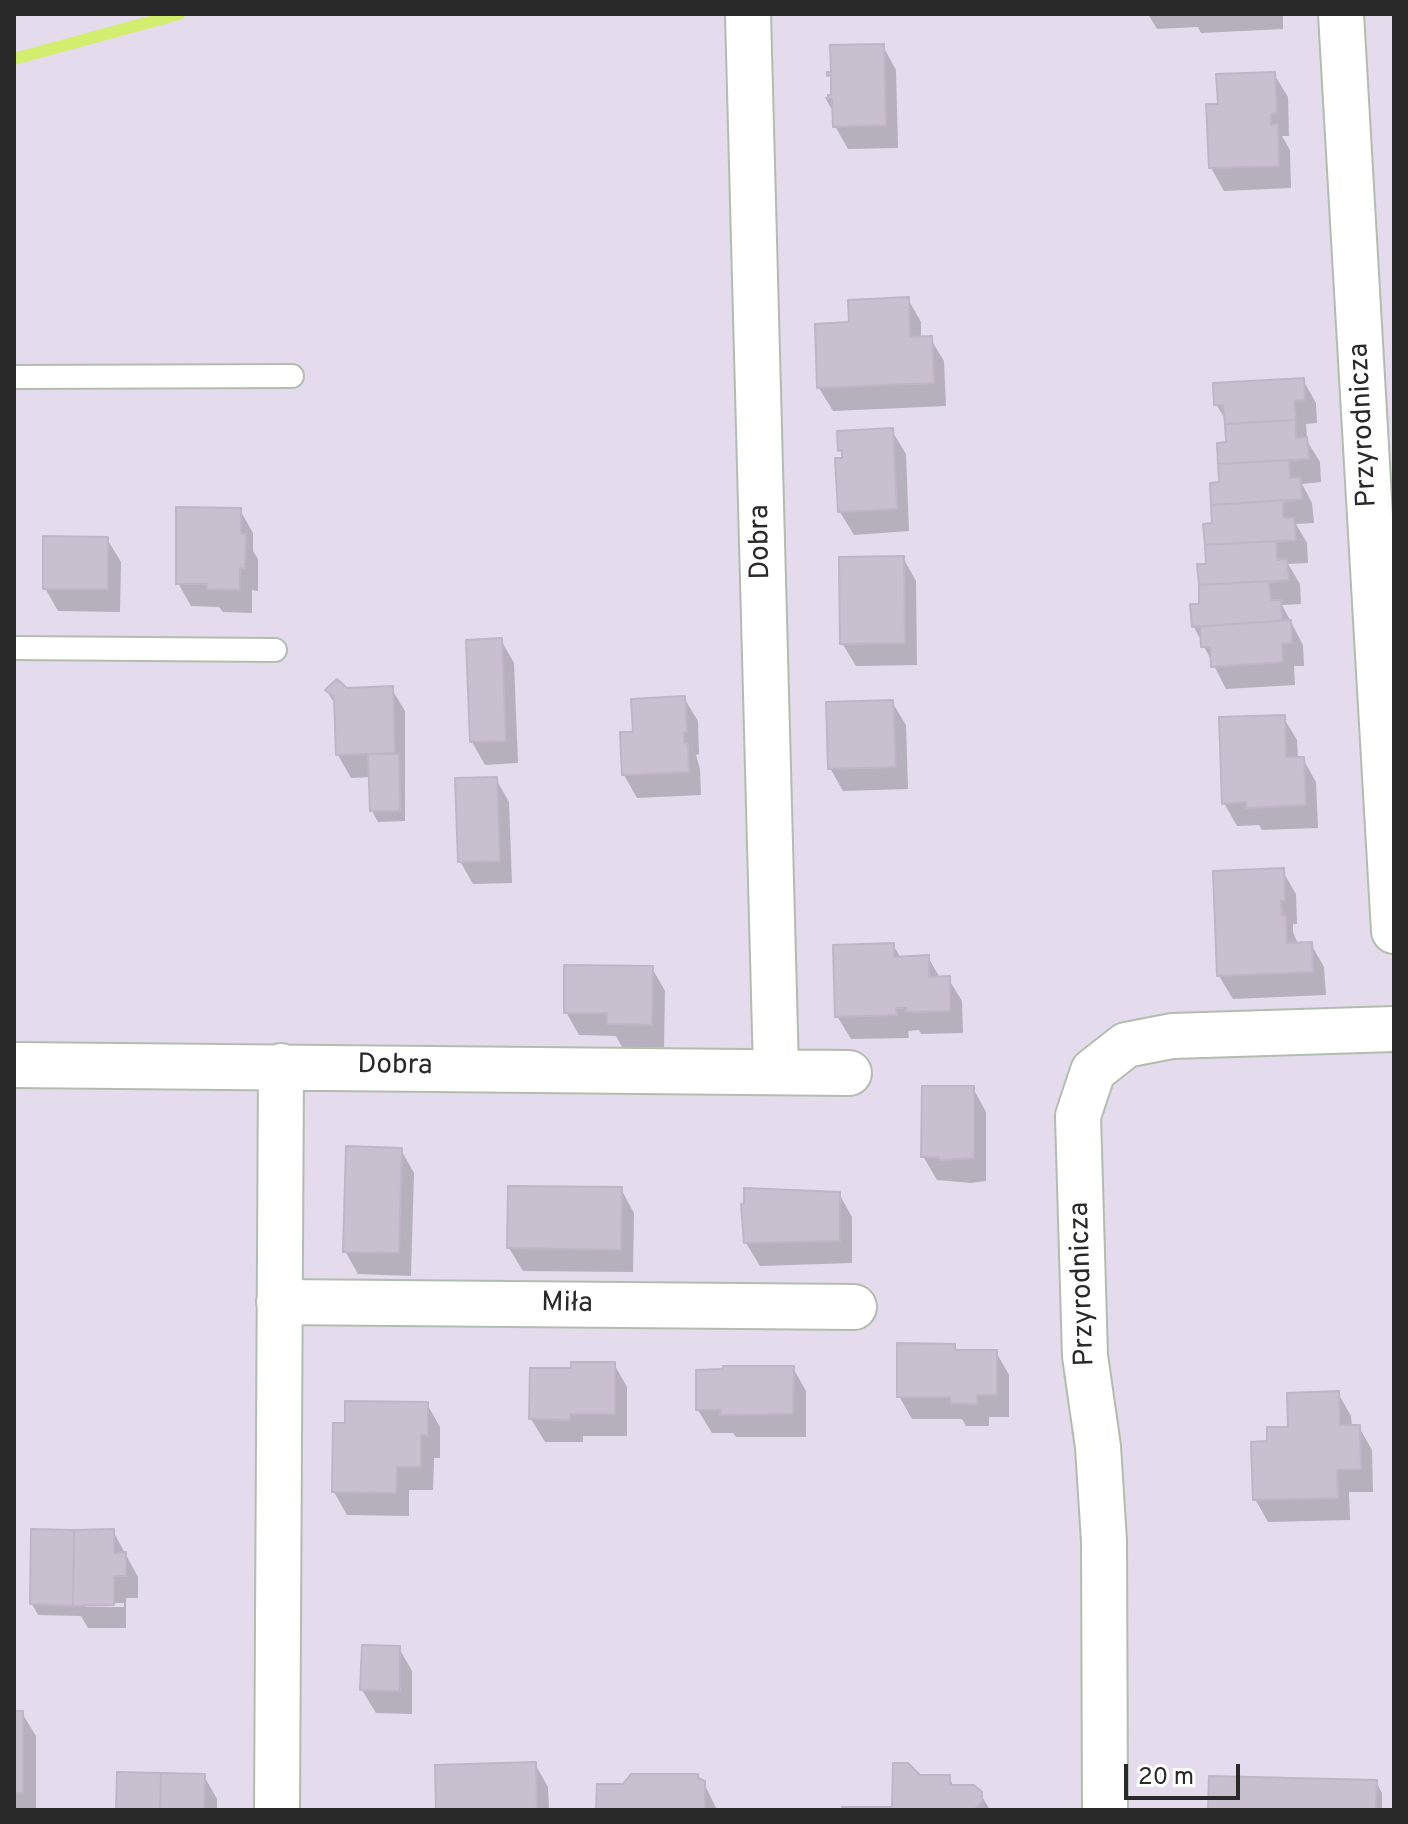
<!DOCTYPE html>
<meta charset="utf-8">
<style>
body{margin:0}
#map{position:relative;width:1408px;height:1824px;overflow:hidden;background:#e4dbec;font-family:Overpass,sans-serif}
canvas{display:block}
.frame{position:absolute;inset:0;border:16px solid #292929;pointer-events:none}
.scale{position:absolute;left:1124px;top:1764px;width:116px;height:36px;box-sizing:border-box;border:4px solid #292929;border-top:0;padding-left:10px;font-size:24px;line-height:28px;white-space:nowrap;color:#292929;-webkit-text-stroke:6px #fff;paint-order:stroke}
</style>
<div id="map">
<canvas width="1408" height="1824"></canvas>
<div class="frame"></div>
<div class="scale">20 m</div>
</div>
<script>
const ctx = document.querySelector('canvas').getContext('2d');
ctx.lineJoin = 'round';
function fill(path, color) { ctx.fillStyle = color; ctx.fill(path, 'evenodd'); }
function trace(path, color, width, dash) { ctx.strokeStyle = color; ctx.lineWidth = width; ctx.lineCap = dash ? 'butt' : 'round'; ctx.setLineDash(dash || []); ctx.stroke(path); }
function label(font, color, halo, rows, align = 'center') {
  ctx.font = font + ' Overpass,sans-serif'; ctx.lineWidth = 6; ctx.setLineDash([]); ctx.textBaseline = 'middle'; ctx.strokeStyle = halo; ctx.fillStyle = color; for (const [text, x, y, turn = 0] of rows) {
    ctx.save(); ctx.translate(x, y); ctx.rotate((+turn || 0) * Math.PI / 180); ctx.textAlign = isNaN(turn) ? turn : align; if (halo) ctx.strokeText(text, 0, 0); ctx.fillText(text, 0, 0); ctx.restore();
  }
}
fill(new Path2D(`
 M1148 14H1283V29L1201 33 1198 27 1157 29Z
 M883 46 896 70 898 148 848 149 835 126 834 114 825 97H834Z
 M1274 74 1288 97 1289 136H1282L1290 150 1291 188 1224 191 1211 168 1220 105Z
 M908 299 921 322V339L930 338 944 361 946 406 833 411 819 388 851 324Z
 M1303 380 1316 403 1317 423 1306 424 1307 441 1320 462 1321 482 1302 484 1312 503 1314 523 1296 524 1307 543 1308 563 1288 564 1300 584 1301 604 1282 605 1303 645 1304 666H1294L1295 685 1226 689 1194 627 1202 606 1228 444 1226 421 1216 404Z
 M892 431 906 454 909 531 854 535 840 512 837 460 845 459 840 450Z
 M240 510 253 533V551L258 559V591L252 590V613L223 612 219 607 191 606 178 583Z
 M107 539 121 562 120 612 58 611 45 588Z
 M903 558 916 581 917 665 856 666 842 643Z
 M501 640 514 663 518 763 485 765 472 742Z
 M391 688 405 711V821L378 822 372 811 371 777 351 778 338 755 336 706 327 691Z
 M684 698 698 721 699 754 696 755 700 769 701 795 637 798 624 775 635 733Z
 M892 702 906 725 908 789 843 791 830 768Z
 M1283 717 1297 740 1298 759H1303L1316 782 1318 828 1262 830 1259 825 1237 826 1224 803Z
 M496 779 509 802 512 883 473 884 460 861Z
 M1282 870 1296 894 1297 924H1293V932L1298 944H1311L1324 967 1326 995 1233 999 1219 976Z
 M893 945 901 958 928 957 940 978H948L962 1001 963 1033 921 1034 919 1030 908 1031 909 1038 851 1039 837 1016Z
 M652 968 665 991 664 1047H622L616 1036 579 1035 566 1012Z
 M973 1088 986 1112V1181L971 1183 937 1180 923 1156Z
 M401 1150 414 1173 411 1276 358 1274 345 1251Z
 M621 1189 634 1213 633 1272 523 1271 509 1248Z
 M839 1194 852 1217V1263L760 1266 746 1243Z
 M954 1346 957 1352H996L1009 1375V1417H989V1426H966L962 1419H912L899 1396Z
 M614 1364 627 1387V1436H583V1442H545L531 1419 573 1370Z
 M793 1368 806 1391V1437H736L733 1433H712L698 1410Z
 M1338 1393 1351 1416 1352 1427H1359L1372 1450 1373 1492H1349L1350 1520 1268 1522 1255 1499 1269 1443Z
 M427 1404 440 1427V1458H434L433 1490H409V1516L347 1515 334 1492 347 1425Z
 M113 1531 138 1577V1598H126V1628H88L81 1616 38 1615 32 1604ZM85 1603H124V1607H85Z
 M399 1648 412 1671V1714L376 1713 362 1690Z
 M14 1713H22L36 1736V1810H14Z
 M535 1764 548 1787 549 1810H438Z
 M204 1776 217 1799V1810H118Z
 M919 1777H949L954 1787 980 1793 990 1810H844H894Z
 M699 1781 704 1783 717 1810H598Z
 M1376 1782 1382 1793V1810H1210Z`), '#0003');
trace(new Path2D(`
 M14 59 179 14`), '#d3ee6e', 12);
const building = new Path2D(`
 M884 44 886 125 833 127 832 99 828 98V95H831V75L827 76V72H831L830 45Z
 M1275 72 1277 113 1271 114V125L1278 124 1279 166 1209 168 1206 104H1218L1216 74Z
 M909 297 910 337 932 336 934 383 817 388 815 324 849 322 848 300Z
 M1304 378 1305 400 1294 401 1296 420 1225 424 1223 405H1214L1213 383Z
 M1296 420V438L1307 437 1309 459 1218 464 1217 443 1226 442 1225 424Z
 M893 428 897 509 838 512 835 458H842V450L838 451 837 431Z
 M1309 459 1289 461 1290 478 1300 477 1302 499 1211 505 1210 483 1219 482 1218 464Z
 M1302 499 1283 502V518H1294L1296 540 1205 545 1203 524 1212 523 1211 505Z
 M176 507 241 508V534H246L245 568H240V590L207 589V584H176Z
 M43 536 108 537V589H43Z
 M1296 540 1276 542 1277 560 1287 559 1289 580 1199 585 1197 564H1206L1205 545Z
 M904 556 905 643 840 644 839 557Z
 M1289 580 1269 583 1271 600H1281L1282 620H1291L1192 627 1190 604H1199V585Z
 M1291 620 1292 643 1282 644 1283 662 1211 667 1210 647H1201L1200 626 1192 627Z
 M502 638 506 741 470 742 466 640Z
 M337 679 347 688 393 686 395 753 336 755 334 697 325 690Z
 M685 696 687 732H684V743L688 744 689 772 622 775 620 732H633L631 699Z
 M893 700 896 767 828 769 826 702Z
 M1285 715 1286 757H1304L1306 805 1246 808V802L1222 804 1219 717Z
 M368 754H399L400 811H370Z
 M497 777 500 861 458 862 455 778Z
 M1284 868 1285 901H1281L1282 915 1286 916 1287 943 1312 942 1313 972 1217 976 1213 871Z
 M894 943V957L929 955V977L950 976V1011L906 1012V1008H896L897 1015 835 1017 833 945Z
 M564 965 653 966 652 1025 607 1024V1013H564Z
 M922 1086H974V1158L939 1160V1157H921Z
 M346 1146 402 1148 399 1253 343 1252Z
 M508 1186 622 1187 621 1250 507 1248Z
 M744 1188 840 1192V1241L744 1243 741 1204H744Z
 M897 1343 955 1344V1350H997V1395H977V1404L951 1403 950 1397H897Z
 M571 1362H615V1414H570V1420L529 1419 530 1368H571Z
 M723 1366H794L793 1414 720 1415 721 1410H696V1370L723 1369Z
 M1339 1391 1340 1425H1360L1361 1469 1337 1470 1338 1498 1253 1500 1251 1442 1267 1441V1427H1288L1287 1393Z
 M345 1401 428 1402V1436L421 1435V1467H397L396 1493 332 1492 333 1423H345Z
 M31 1529 74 1530 73 1606 30 1604Z
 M114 1529V1553L126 1552V1576H114V1605L73 1606 74 1530Z
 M362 1645 400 1646V1691L360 1690Z
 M14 1711H23V1793H14Z
 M536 1762 537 1810H436L435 1765Z
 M893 1763H908L920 1775H950V1785H974L982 1792V1802L974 1810H842V1807H892Z
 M117 1772 161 1773 160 1810H116Z
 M161 1773 205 1774 204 1810H160Z
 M631 1774H698V1778L705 1781V1810H596L597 1784H623Z
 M1209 1776 1377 1780 1376 1810H1208Z`);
fill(building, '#c8c0ce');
trace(building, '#c0b5c7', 2);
const service = new Path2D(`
 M14 377 292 376
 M14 648 275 650`);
const minor = new Path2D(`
 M748 14 776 1070
 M1341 14 1394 931
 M14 1065 849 1073
 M279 1302 854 1307
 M277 1810 281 1066
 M1105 1810 1104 1541 1098 1447 1085 1356 1078 1116 1093 1071 1126 1045 1172 1036 1394 1029`);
trace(service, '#b3bdaf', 26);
trace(minor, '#b3bdaf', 48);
trace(service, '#fff', 22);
trace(minor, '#fff', 44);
label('28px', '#292929', '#fff', [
 ["Przyrodnicza",1365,425,-93],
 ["Dobra",762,542,-91],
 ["Dobra",395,1067,1],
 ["Przyrodnicza",1084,1284,-92],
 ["Miła",567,1305,1]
]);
</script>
